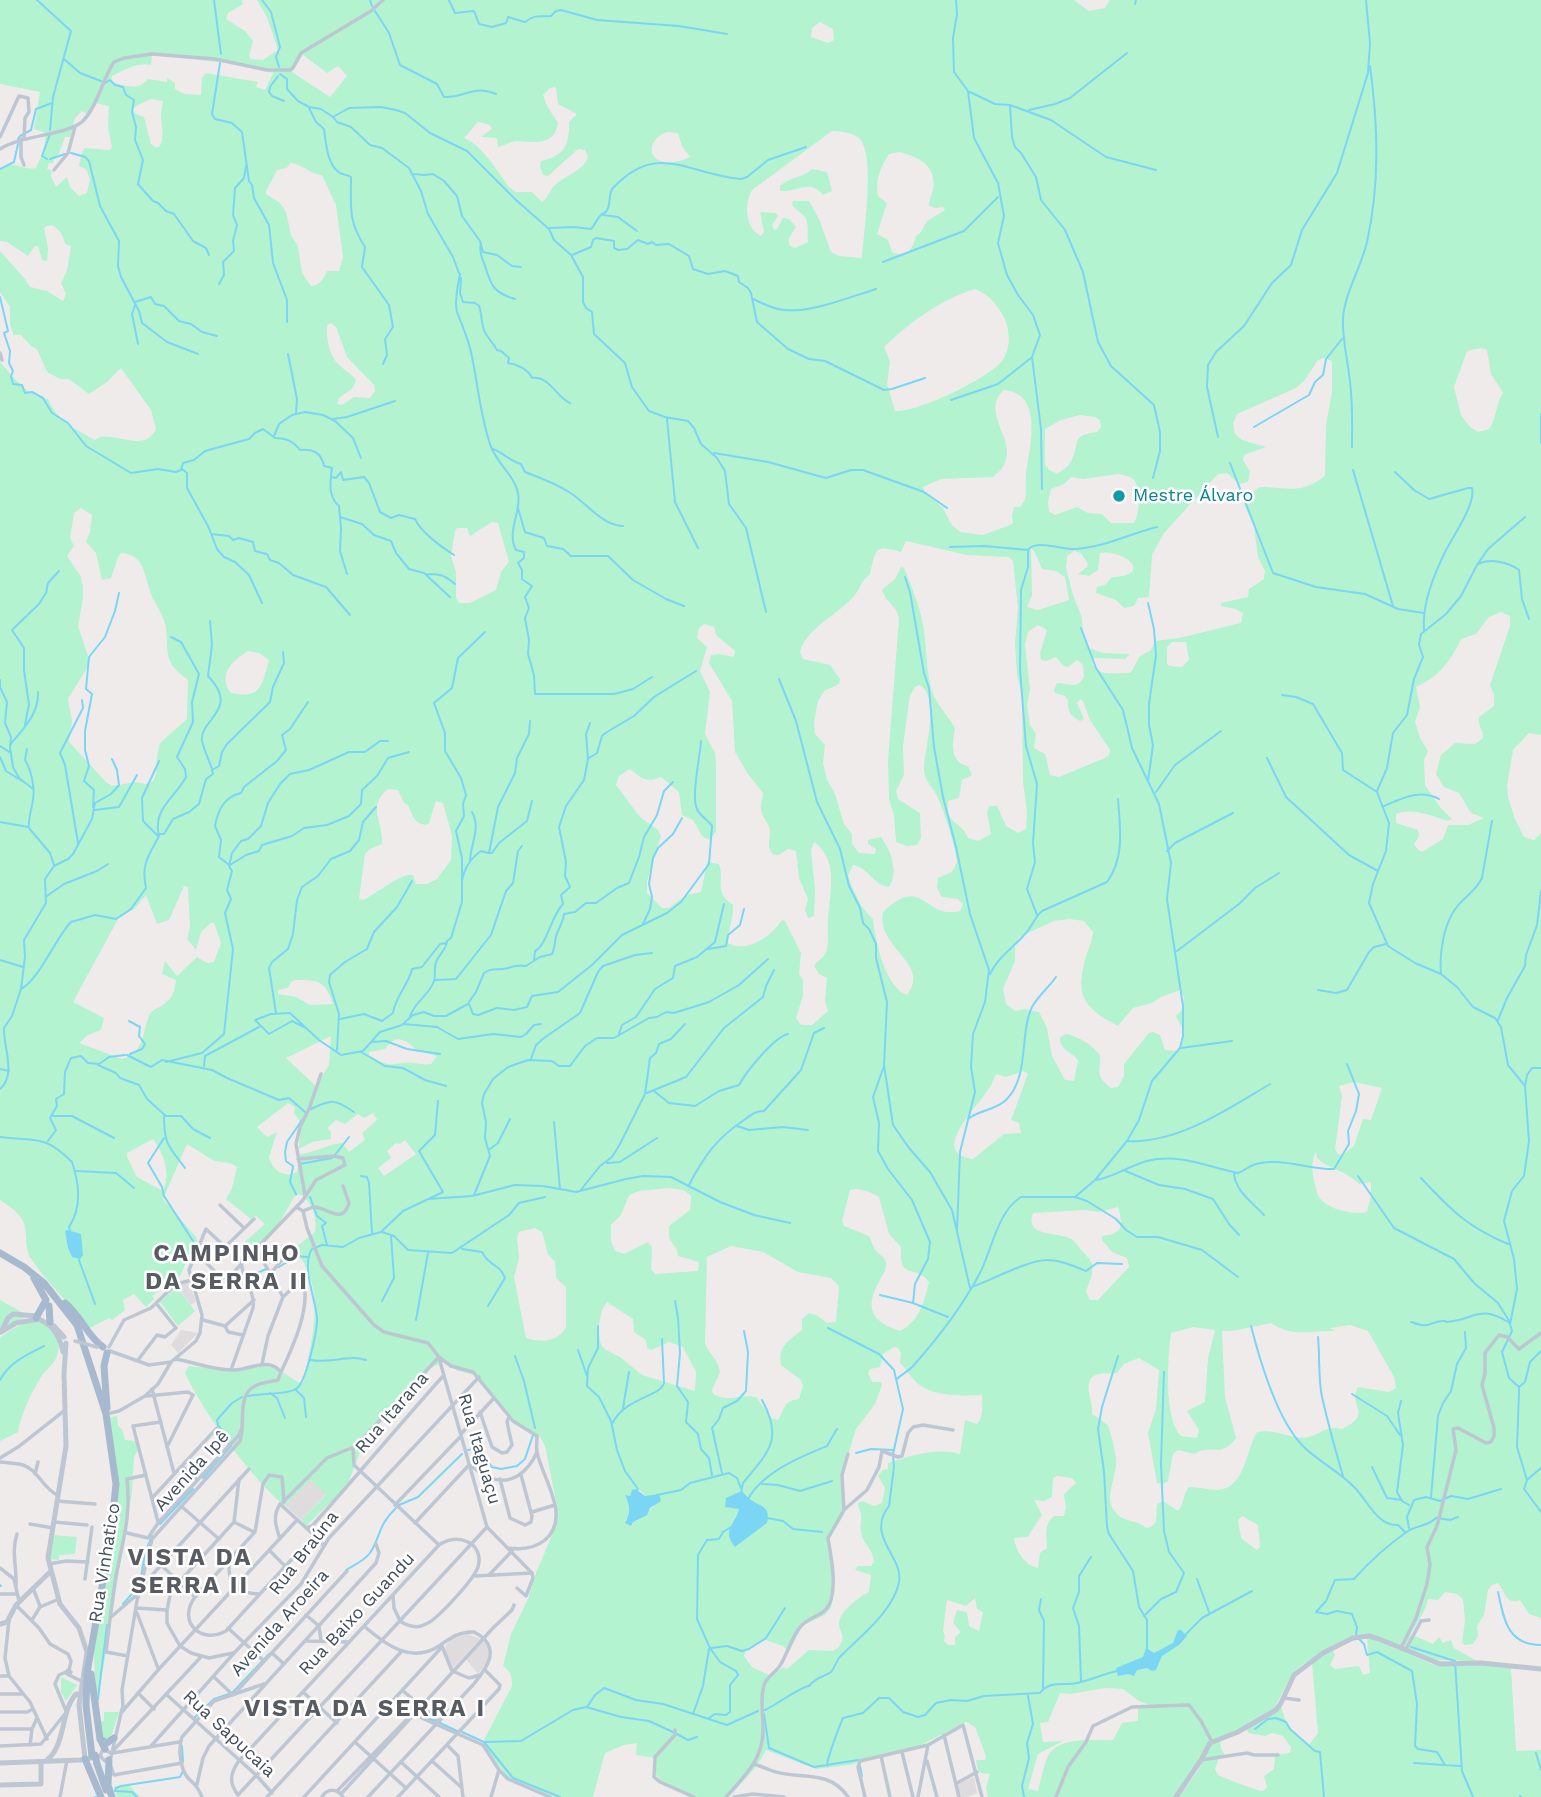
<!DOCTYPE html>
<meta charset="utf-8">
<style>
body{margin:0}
canvas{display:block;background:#efebeb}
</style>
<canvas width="1541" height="1797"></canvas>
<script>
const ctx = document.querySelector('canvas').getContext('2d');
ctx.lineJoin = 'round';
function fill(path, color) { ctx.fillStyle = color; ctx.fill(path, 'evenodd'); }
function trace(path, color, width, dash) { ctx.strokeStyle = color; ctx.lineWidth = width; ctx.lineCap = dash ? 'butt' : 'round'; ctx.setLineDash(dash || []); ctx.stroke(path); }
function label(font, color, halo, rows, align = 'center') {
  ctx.font = font + ' "Work Sans",sans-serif'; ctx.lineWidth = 5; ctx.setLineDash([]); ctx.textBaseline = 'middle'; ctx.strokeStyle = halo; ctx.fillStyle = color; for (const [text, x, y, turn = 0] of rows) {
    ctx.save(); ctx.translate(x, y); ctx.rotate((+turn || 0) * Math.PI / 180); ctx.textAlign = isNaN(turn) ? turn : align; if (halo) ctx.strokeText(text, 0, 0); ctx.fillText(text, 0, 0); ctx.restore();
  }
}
fill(new Path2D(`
 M188 1282 196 1301 191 1305 177 1286Z
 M181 1330 198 1333 178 1353 171 1345Z
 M310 1479 326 1494 301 1520 285 1505Z
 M468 1634 480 1639 453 1668 445 1651 446 1645 451 1639Z
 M484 1641 489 1650 488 1661 478 1674 466 1659Z
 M974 1777 977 1793 968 1797H960L957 1784Z`), '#e0dcdd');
fill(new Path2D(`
 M0 0H242L243 4 228 13 226 19 245 31 253 41 249 56 251 59 263 60 278 50 267 17 257 0H1074L1089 11 1105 8 1110 0H1541V735L1529 733 1513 750 1507 786 1508 797 1515 819 1524 837 1534 840 1541 833V1618L1529 1614 1520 1600C1506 1605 1506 1593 1498 1583L1492 1585 1488 1590 1484 1615 1477 1626 1478 1636 1473 1644 1464 1645 1462 1642 1465 1621 1463 1599 1457 1594 1445 1592 1438 1600 1428 1599C1426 1612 1415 1625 1410 1636L1417 1637 1433 1644 1439 1637 1443 1643 1451 1640 1454 1648 1477 1661 1433 1660 1386 1640 1353 1636 1333 1645 1299 1667 1292 1674 1274 1709 1236 1731 1208 1742 1200 1760 1175 1797H988L986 1787 990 1774 981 1773 978 1770 976 1760H985L986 1756 975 1727 966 1722 919 1746 849 1765 816 1769 766 1750 756 1767 729 1797H697L661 1781 656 1775V1758L636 1755 637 1743 624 1745 605 1753 593 1797H554L509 1779 482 1744 512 1686C512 1676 511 1672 503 1666L511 1634 528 1599 536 1573 552 1535 557 1506 545 1446 540 1437 521 1427 474 1375 458 1371 445 1362 434 1366 425 1373 365 1439 347 1486 307 1525H303L302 1519 326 1495 311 1480 284 1506C248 1473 206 1417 185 1373L189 1366 234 1371 263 1366 274 1367 298 1382 303 1383C312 1341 328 1283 293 1249L315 1232C317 1217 313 1203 300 1194L294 1197 276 1229 246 1256 239 1247 265 1224 256 1216 251 1219 226 1199 232 1188 237 1167 230 1163 214 1161 187 1144 163 1199 196 1237 198 1244 194 1254 188 1258 180 1276 152 1296 154 1299 146 1307 134 1294 123 1300 125 1310 112 1320 109 1318 90 1328C71 1305 49 1285 32 1260 22 1247 30 1230 21 1218 16 1210 7 1205 0 1200V362C12 375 28 398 48 399 57 421 75 429 95 440 110 427 143 456 156 429L151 410 121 368 107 382 89 394 69 379H60L47 372 37 349 31 346 21 335H14L10 325V307L0 292V251L25 279 30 287 47 291 63 301 66 294 61 283 67 271 71 246 65 244C63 235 60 229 51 225L44 227 48 249 47 261 42 260 38 246H35L28 256 7 242 0 241V168C17 160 22 171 36 168L44 150 46 133 34 129 40 92 0 84ZM820 22 833 29 834 40 828 43 811 37 812 28ZM152 55 236 64 273 73 265 90 256 87 258 82 206 73 202 78 201 95 184 94 175 89V83L167 78V82L148 79C139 91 125 86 111 82L112 76C125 70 136 62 151 65ZM303 55 327 73 338 66 347 76 330 97 292 72ZM556 87 558 104 577 114 569 122C570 144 564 156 541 161L540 166 543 175 548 176 578 149 585 150 588 158C582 171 567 175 556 184 549 190 549 197 542 202L532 192H516L510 188C497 172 483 145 464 138L478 122 490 125 492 129 481 137 497 138 498 147C504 146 509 142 515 141 532 141 554 148 558 123L547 106 543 95 550 88ZM151 99 163 101C163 105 161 109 161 114 161 126 165 134 160 146L156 148 151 144 144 117 136 114 133 110 136 106ZM95 103 109 106 108 128 112 147 109 150 85 148 82 152 79 166 86 169 90 179 87 193 79 196 70 187 67 177 56 187 51 176 52 171 47 169 49 163H53L54 159 57 158 65 137H70L75 118 82 111 89 115ZM832 131C842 132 857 132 862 142 874 163 864 233 862 258L839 256 831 252 819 219 809 201H793L792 204C795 210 800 211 805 217 809 222 807 234 808 242L795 248 789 245V238L796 227 789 219 783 218 777 229 774 230 772 225 778 216 776 213 760 212 764 232 761 236C745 228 744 204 752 190ZM667 132 678 133 682 146 690 157C651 175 639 143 667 132ZM899 152C919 157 937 166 933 189 932 195 929 200 929 206L935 208 943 207 945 210 927 221 921 232 916 236C913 249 906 259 892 252L888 240 877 234 887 203 878 196C875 180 880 168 889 154ZM290 163C303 164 311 175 322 175L336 205 343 257 339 271H327C323 279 321 285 311 286L302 273 298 246 291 235 286 212 280 203 266 194V191L277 170 287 168ZM975 289C1000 298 1020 336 1002 361 989 378 917 413 895 411L887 384 890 362 884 347C909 323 941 299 975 289ZM331 323 336 327 347 357 374 385 375 391 370 398 354 397 342 405 337 404 339 398 353 388 356 380C351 373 344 370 338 364 329 354 326 339 327 325ZM1481 348 1487 350 1491 374 1503 393C1495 405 1497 418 1489 429L1478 432 1470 427 1461 415 1454 387 1467 351ZM1324 358 1332 361V392L1326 425 1325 476C1300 495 1288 487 1260 487L1245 498 1244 504 1254 527 1258 557 1265 571 1264 579 1249 589 1248 597 1221 603V606L1235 609 1243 613 1241 623 1179 638 1155 641 1151 650 1139 657 1132 671 1129 673C1115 672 1099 678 1092 663L1094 658 1125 659 1130 654 1103 653 1089 648 1083 636 1082 618 1073 595 1066 568 1067 556 1074 551 1081 553 1088 564 1087 567 1078 574 1089 576 1098 570 1100 553C1128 550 1153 576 1112 577L1105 585 1097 587 1096 593 1116 600 1124 608 1134 606 1138 598 1149 597 1152 555 1164 533 1218 474 1227 473 1239 484 1248 482 1250 472 1243 460 1244 455 1266 447 1242 440 1235 434 1233 424 1237 414 1296 388 1305 380 1318 360ZM1004 390C1044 394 1030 446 1026 473 1025 482 1027 491 1025 500L1020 507H1014L1012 516 1013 523 1010 525 983 535 960 532 951 524 943 508 924 492 923 487 941 479 993 477C996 473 1002 471 1004 465 1018 440 979 412 1004 390ZM1080 415 1095 417 1100 420 1101 427 1097 432C1068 436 1082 443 1070 463 1068 468 1062 469 1058 474L1049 470 1045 464V429L1061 420ZM1118 474C1123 475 1130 476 1134 480 1141 488 1140 514 1134 523H1111L1102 514 1088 513 1077 507 1055 515 1049 511 1048 502 1051 489 1064 484 1071 477 1083 479ZM81 508 92 515 90 531 86 542 96 553 102 580 111 578 119 555 122 553C148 556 144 581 153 599 158 608 164 616 166 628 168 640 165 654 172 665 176 671 183 676 188 680L187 719 160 743 157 756 156 774 153 781 146 784 136 782 112 786 106 782 69 742 72 721 68 699 87 668 89 659 78 626 83 599V586L81 577 67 556 74 546 70 538 74 513ZM492 522 498 523 509 562 501 572 496 590 470 603H459L456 597V572L451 556 455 531 457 528H467L470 536ZM906 541 967 555 1009 557 1013 561 1018 608 1015 644 1017 675 1022 696 1023 781 1027 812 1026 829 1018 833 1006 826 997 806H989L987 813 991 834 978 841 968 838C962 821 945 825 948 801L959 798 962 780 972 775 968 766C950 763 952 743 955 728 948 715 937 706 932 691 926 671 927 651 924 631 921 608 912 588 904 568L901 567 895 579 882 590C885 602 897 605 899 619L888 760 889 799 894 816 896 842 907 846 917 845 921 838 920 813 898 799 896 791 904 775 903 746 910 695 916 686 920 685C941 699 924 748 924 769 924 782 934 788 938 798 945 814 955 845 957 862L952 872 938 878 937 888 942 897 958 899 963 905 960 911C923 920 924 873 883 912 876 949 932 963 907 995 885 988 875 939 873 919 860 908 854 891 848 876L853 865C869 868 873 885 889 887 899 872 891 851 881 837L868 840V844L876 849 875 854 859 853 852 844V834L844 824 835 794 827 780 823 763 825 745 815 734 814 722 818 701 824 691 839 684 840 679 830 665 803 659 800 652C805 629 840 613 854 596 861 588 860 582 870 574 876 549 874 544 901 552ZM1031 548 1034 551 1042 569 1056 571 1065 577 1069 600 1038 610 1027 607 1032 595ZM1501 612 1510 616V626L1490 685 1494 695V706L1479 717C1477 726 1484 730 1483 738L1475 744 1455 743 1441 755 1436 774 1444 787 1459 793 1471 813 1484 818 1468 825H1448L1443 839 1422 852 1418 850 1414 844 1419 836 1418 830 1396 823V814C1413 807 1432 816 1448 821L1452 819 1440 807 1425 785 1424 760 1428 751 1420 738 1415 722 1420 707 1416 687C1437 678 1452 660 1461 639L1476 634 1489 617ZM704 624 714 627 716 635 735 651 734 657 719 654 711 655 709 663 732 701 735 752 748 774 763 793C763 799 760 804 761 810 762 818 770 823 770 832 770 839 766 848 773 854 779 858 783 851 788 849L796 851 799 878 808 899 805 910 808 918 814 916 815 889 811 850 814 842C840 860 829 895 828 921 827 931 830 945 825 954 822 960 817 960 814 966L819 974 827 978 825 1001 828 1011 812 1025H801L796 1018 803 996V980L799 974 801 953 785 921 782 920C772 936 746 954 728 943 728 930 734 917 733 905 713 891 725 883 719 864L707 862 701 892 686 895 669 908H662L647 893V881L661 836 658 830 640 817 616 785 619 776 630 769C642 779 647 783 661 777L679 792 682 815 693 820 702 836 709 840 716 832V763L715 753 705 734 710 692 700 671 707 647 697 638 699 628ZM1038 625 1047 630 1040 653 1041 660 1046 661 1056 657 1064 666 1068 667 1077 660 1083 665 1084 677C1077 690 1068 683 1057 683L1054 690 1055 693 1065 696 1068 700C1067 712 1070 715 1080 721L1084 719 1077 703 1080 699 1083 701 1090 720 1110 750 1109 755 1105 758 1059 777 1050 775 1045 754 1034 748 1036 734 1030 725 1027 705 1030 690 1025 644 1028 632ZM1172 642H1186L1189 660 1182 667 1169 666 1167 663V647ZM248 651 259 653 269 660C262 685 262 699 231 693 217 675 232 661 248 651ZM388 789 398 790 404 803 408 805C413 815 413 823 426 825L429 823 436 801 443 803 452 836 451 860 437 879 427 884H416L413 875C401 873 378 893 363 900L359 899 365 854 370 849 382 844C384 824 366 805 388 789ZM184 886 188 887 190 927 187 939 196 950 201 932 211 923H214L221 943 214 962 207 963 197 957 177 976 165 961 162 974 176 980C174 1001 167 1002 151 1012 141 1031 146 1053 122 1059L79 1043 88 1035 101 1030 104 1018 73 1002 118 919 134 909 146 895 157 924 169 920ZM1069 919 1084 921 1093 932C1092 944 1086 953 1084 964 1075 1000 1089 1010 1118 1026L1133 1008 1152 1003 1161 997 1180 990 1184 997 1182 1010 1176 1016 1183 1030 1182 1047 1178 1051 1165 1050 1160 1035 1153 1032 1149 1033 1124 1064V1076L1118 1087 1111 1088C1094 1075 1101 1072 1100 1055 1091 1044 1079 1037 1066 1034L1060 1037C1059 1050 1071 1051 1078 1060L1074 1081 1065 1080 1052 1056 1047 1028 1039 1012 1025 1009 1015 1011 1006 1004 1003 989 1015 961V946L1019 937 1054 921ZM295 980C320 980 325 981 333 1004L310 1005 296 997 278 994V990L288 988 291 982ZM331 1036 329 1065 316 1086 286 1058ZM397 1039C408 1040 410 1045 418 1051L437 1056 431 1064C424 1065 421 1064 414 1063 392 1061 393 1071 369 1055V1052L385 1049 391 1042ZM1024 1071 1028 1074 1011 1120 1019 1123 1021 1133 1004 1134 973 1159C930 1154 974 1110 985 1094 990 1088 993 1081 996 1074L1006 1077ZM1354 1082 1382 1088 1371 1120 1363 1119 1354 1146 1343 1155 1338 1154 1335 1149 1342 1096 1339 1086ZM288 1103 295 1107 294 1113 300 1122 299 1149 312 1142 331 1139V1132L327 1128 336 1120 345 1124 358 1114 364 1118 373 1113 377 1120 362 1133 365 1140 349 1152 342 1143C327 1144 315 1153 300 1154L297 1172C284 1179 272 1170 269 1157L277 1132 267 1137 257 1127ZM153 1139C164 1153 171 1174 163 1191L137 1177 127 1157V1153ZM405 1140 416 1154 384 1176 378 1168 391 1158 387 1151 396 1143 400 1144ZM1316 1152 1317 1158C1330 1170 1345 1170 1359 1184L1371 1182V1196L1367 1212C1354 1215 1328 1210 1319 1197 1316 1192 1316 1186 1314 1180 1312 1171 1311 1161 1316 1152ZM669 1188 683 1190 691 1196 690 1210 669 1226V1238L677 1250 678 1256 699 1262 698 1271 655 1274 651 1269 652 1248 648 1242 624 1254 615 1251 611 1241V1225L621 1215 629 1195 639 1191ZM856 1189 867 1191 879 1197 889 1234 901 1247C899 1282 915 1263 929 1282 924 1302 919 1322 900 1331 871 1322 864 1307 880 1280 884 1272 888 1268 885 1259L875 1250 869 1236 844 1226 842 1221 850 1190ZM1118 1207C1123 1225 1124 1234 1102 1236V1240L1112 1252 1127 1258 1129 1267 1098 1300H1090L1086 1292C1088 1283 1094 1276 1092 1265 1091 1260 1087 1256 1083 1252 1079 1248 1076 1242 1071 1239 1058 1231 1024 1238 1033 1213L1084 1210 1099 1212ZM535 1228 542 1232 548 1254 555 1262 556 1278 566 1287V1328C556 1342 542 1343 526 1338L514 1277 519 1258 517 1238 519 1232ZM731 1246 763 1252 798 1272 831 1278 839 1286 836 1322 827 1323 816 1315 809 1313 802 1319V1330C789 1341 778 1345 781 1365L801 1380 803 1386 799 1399C783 1401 785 1409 778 1420L771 1418 756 1397C740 1394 730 1403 713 1394L712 1390 720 1372C718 1359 710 1355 705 1344L707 1257ZM607 1302 633 1319 634 1332 646 1340 647 1348 651 1350 669 1342 683 1347 696 1372 695 1391 642 1375 620 1357 606 1350 601 1345 598 1329 602 1310ZM1271 1323C1293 1338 1310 1330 1335 1331L1330 1328 1350 1325 1368 1331 1394 1377 1396 1388 1389 1392 1358 1387C1347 1407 1375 1413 1342 1429 1327 1425 1322 1433 1309 1437 1295 1441 1276 1428 1257 1432 1246 1450 1245 1488 1218 1490 1208 1490 1199 1487 1189 1487 1183 1494 1184 1504 1178 1511L1163 1501 1157 1504 1156 1522 1151 1527 1146 1528C1137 1519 1124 1523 1116 1513 1102 1498 1118 1476 1116 1459 1115 1447 1111 1436 1108 1425L1092 1414C1094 1400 1079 1379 1099 1374 1105 1373 1111 1374 1117 1373L1124 1364 1139 1358 1159 1370 1156 1409 1148 1433 1157 1483 1163 1484 1168 1481 1173 1454 1178 1450 1194 1454C1209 1443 1222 1459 1236 1438L1225 1397 1222 1331H1232ZM1193 1327 1215 1330 1208 1358 1205 1402 1187 1411 1199 1430 1197 1438 1181 1436C1163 1418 1168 1356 1171 1333ZM894 1347 898 1348 901 1353 900 1363C906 1368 909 1375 915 1381 931 1397 960 1396 982 1395 982 1405 984 1417 977 1424L965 1420 960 1454C936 1447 911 1456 888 1463V1469L883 1470 878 1476 885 1488 882 1503 874 1506 863 1501 858 1503C858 1507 860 1510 861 1514 862 1525 858 1529 864 1541 869 1549 873 1552 874 1562L871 1566H858L855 1570 871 1575 869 1592C859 1597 837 1613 839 1625 841 1635 846 1635 839 1647L833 1651 809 1650 787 1669 783 1667 772 1676 753 1668 744 1656 746 1650 766 1640 783 1646 789 1652 802 1626 826 1614 831 1607 833 1561 829 1540 845 1513 842 1474 856 1429 875 1404 882 1385 881 1382H872L868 1373 870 1369 880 1367 883 1354ZM1057 1476 1072 1478 1076 1483 1064 1494 1066 1507 1064 1516H1054C1043 1525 1047 1537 1047 1548L1040 1553 1038 1568C1024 1565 1016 1551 1014 1538L1028 1537C1032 1529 1037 1523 1042 1515L1034 1500 1044 1501 1052 1497 1053 1478ZM632 1490 641 1491 654 1506 637 1521H625C632 1514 629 1505 628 1496L631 1495ZM740 1491 749 1497 765 1524 735 1547C724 1534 732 1522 739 1511L738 1508H728L733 1496ZM1242 1516 1258 1525 1260 1547 1257 1550 1241 1538 1238 1520ZM975 1598 977 1609 983 1612 979 1631 969 1626 967 1612 957 1610 953 1623 961 1632 955 1637V1645H948L944 1641 945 1636 943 1631 947 1600 966 1606ZM1105 1688 1123 1689 1139 1701 1152 1706 1138 1707V1721L1122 1723 1113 1740C1092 1741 1058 1735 1047 1758 1043 1768 1041 1780 1038 1791L1028 1789 1038 1754 1063 1741 1043 1742 1040 1723 1048 1722 1060 1693 1070 1694Z
 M812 169 827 172 832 191 823 195C809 178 797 193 780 191V186C791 176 803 178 812 169Z
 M177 1287 195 1311 178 1326 160 1302Z
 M0 1300 29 1316 0 1328Z
 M39 1321C54 1330 65 1342 55 1360 51 1367 45 1371 41 1377 31 1394 21 1413 18 1432L0 1441V1338C13 1327 23 1323 39 1321Z
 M117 1416 118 1426 122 1429 125 1440 136 1441 138 1450 134 1457 132 1492 103 1670H101L98 1718 96 1717 94 1648 114 1540 117 1506V1481L108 1418Z
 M53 1535 77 1537 75 1554 59 1555V1560L50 1559Z
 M1367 1638 1374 1639 1432 1664 1445 1666 1484 1664 1511 1668 1516 1751 1541 1750V1797H1179L1199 1769 1210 1745 1220 1741 1221 1749 1225 1755 1219 1758 1215 1769 1218 1775C1222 1777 1260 1792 1263 1791 1265 1790 1266 1788 1267 1787L1264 1776 1274 1769 1275 1755 1290 1753 1291 1747 1283 1736 1272 1733 1265 1736 1248 1733 1247 1729 1281 1707 1288 1727 1309 1745 1318 1733 1312 1663 1332 1650 1335 1655 1330 1665 1335 1669 1359 1666 1363 1675 1370 1673Z
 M61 1677 77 1685 66 1701 61 1692Z
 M104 1712H119L110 1740H103L99 1722 104 1721Z
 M129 1785 140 1797H117L114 1787Z`), '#b3f3cf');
fill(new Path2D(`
 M67 1230 81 1234 83 1255 80 1259 72 1257 68 1248 65 1231Z
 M636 1489 645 1496 659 1494 661 1501 650 1508 647 1515 633 1522 631 1526 625 1523C631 1513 630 1505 625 1495L630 1496 632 1490Z
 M741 1491C745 1493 747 1497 751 1500 761 1507 771 1506 767 1523L735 1547C721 1531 736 1522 739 1509L725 1507 726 1498Z
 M1178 1630H1181L1187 1636 1179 1645 1162 1656 1156 1670 1152 1671 1147 1668 1137 1670 1134 1676 1128 1674 1118 1676 1116 1668 1143 1657 1146 1648 1154 1653 1173 1643Z`), '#7bd5f5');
trace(new Path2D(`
 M37 0 71 31 53 97 50 130
 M214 0 221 54
 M262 0 271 12 280 47 276 57 279 67
 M370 0 372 6
 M449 0 455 13 474 11 479 24 492 27 506 23 508 17 525 22C535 14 539 17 551 16L556 11 561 10 597 20 679 26 727 34
 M956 0 957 14 953 38 954 72 968 91 974 138 998 183 1004 216 998 243 1007 275 1018 295 1033 315 1040 335 1032 357 1041 429 1042 489
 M1135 4 1136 0
 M375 11 389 33 400 65 437 84 444 97C465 98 474 84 496 94
 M64 59 80 73 101 81
 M220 63 212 114 215 119 232 123 242 132 249 181 252 185 254 198 269 225 273 263 287 300V322
 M280 74 287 79V89L298 101 309 107 321 109 333 117 337 122 351 127 370 145 382 148 409 168 421 191 428 214 453 257 459 273
 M278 76 270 87 269 92 272 96 284 101
 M105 83 110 80 115 85 123 87 126 95 134 100 132 112 136 127 135 140 143 160 138 184 153 201 158 203 166 211 174 214 193 241 206 248 209 255
 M970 92 995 104 1010 105 1051 120 1106 157 1156 170
 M1010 105 1012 137 1015 147 1021 153 1036 177 1041 200 1065 230 1083 272 1098 342 1111 366 1154 405 1160 432V451L1153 478
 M309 108 316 122 324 129C326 143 327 165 340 173 344 175 348 175 351 177 351 208 348 221 365 247L362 267 389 305 393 327 385 339 387 355 383 364
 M1029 110 1055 104 1070 98 1127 53
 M333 117 349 108 381 107 396 110 405 113 430 133 467 151 516 200 549 229 554 240 571 255 583 277V302L586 308 592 312 594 334 625 363 632 387 649 411 665 417 688 421 694 428 701 444 717 458 725 471 729 504 746 528 766 612
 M18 139 20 136 31 130 36 109 52 103
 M71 153 85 157 89 161 100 206 119 241 118 266 121 277 139 311 142 323 167 342 198 354
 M47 159 42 156 50 134
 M50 159 65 154
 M0 169 14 162 18 144
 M414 174 424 175 433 174 444 181 457 196 462 216 480 241 483 252 497 255 512 266 521 267
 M603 215 618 217 637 231
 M550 228 574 227 591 229C595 225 597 219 600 216 606 209 604 217 608 208 611 201 608 194 613 188 658 140 688 175 741 179L747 177 768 160 806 147
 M481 243C479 252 482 258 485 266 491 286 494 293 515 299
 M572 255 591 247 593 240 596 238 614 241V248L618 250 627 249 638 240 648 244 652 242 656 245 669 244 689 256 693 269 708 274 725 271 738 276 739 282 748 288 751 293 757 322 788 349 809 359 825 361 884 390 892 389 925 378
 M883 262 964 231 998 197
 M460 274C458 285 454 301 457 312 462 325 468 338 471 352 478 384 480 416 491 447 498 464 515 477 518 493 522 512 506 531 516 550L524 552V558L518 563 522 570V579L532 586 525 597 529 608 525 618 529 640 528 654 534 675 535 694H614L633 689 652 677
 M461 278 460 293 463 302 475 303 479 306C482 314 481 322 484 330 487 338 493 342 497 350L501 351 509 358 508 363C517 364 529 370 532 378 549 375 556 397 570 403
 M219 284 224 275 223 262 234 251 233 241 237 225 233 215 235 188 244 178 246 166
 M0 297 8 331 4 333 10 351 9 363 13 371 11 376 13 384 22 385 25 393 32 392 43 398 52 413 68 423 86 446 131 473 158 469 176 472 181 470 183 463 194 460 205 451 249 439 255 433 263 429 275 438C286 438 293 441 300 450 313 449 321 452 324 466L332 468C330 482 328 497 339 506L341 528 340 551 347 574
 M753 299C763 304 773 309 784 310 811 313 850 297 876 289
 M135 302 151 297 155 304 164 306 179 321 191 324 202 332 217 336
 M135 305 132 314 138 344
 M288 354 297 399 296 413
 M951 400 998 384 1031 358
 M1541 414V443
 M333 419 347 417 395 401
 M667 419 675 502 698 548
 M1254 427 1309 395 1315 382 1323 375 1326 359 1342 339
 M274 436 279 424 292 415 305 412 323 415 335 421 353 438 361 458
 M1218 437 1207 387 1208 365 1216 352 1244 326 1272 283 1291 265 1302 230 1337 173 1368 73 1370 43 1366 0
 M1352 447C1352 425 1353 404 1350 382 1348 361 1342 340 1343 318 1345 292 1361 268 1367 242 1380 183 1378 125 1370 66
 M493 449C504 453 508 460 521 464L525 472C540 478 555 483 569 492 587 503 601 525 623 526
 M714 453 768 462 826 478 851 470H863L924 492 947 508
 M1230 463 1273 573 1316 587 1365 594 1398 609 1424 613
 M182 469 187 473V488L208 526 217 549 224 557 235 562 249 575 262 603
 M1353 470 1393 606
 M1395 472 1414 490 1429 499 1468 488H1472C1476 504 1453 536 1445 552 1434 575 1422 603 1424 630
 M332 477 336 478 341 472 343 480 364 477 369 483 380 512 391 518 399 515 415 519C421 532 441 547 454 555
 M518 508 525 532 544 538 547 546 563 549 571 556H608L633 580 666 599 684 606
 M340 517 362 524 374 535 391 541 396 553 409 569 424 573 450 597
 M211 534 229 536 233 540 239 538 253 542 255 551 267 554 270 560 279 563 293 575 326 587 350 615
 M950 547 984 546 1028 550C1036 539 1062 550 1076 549 1105 547 1129 534 1157 527
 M1028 550V567L1021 590 1020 669 1026 746 1037 784 1033 843 1035 862 1027 889 1037 915
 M1478 564C1490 558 1508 562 1519 570L1522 599 1529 619
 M425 574C440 574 443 574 455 584
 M905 577 910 592 924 673 929 688 934 747 943 797 956 847 970 914 989 970 985 1002 973 1034 971 1067 975 1092 960 1152 957 1231
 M210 621 212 645 208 676C241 710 199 719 202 741 204 750 209 760 212 769
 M779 679 796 721 817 802 840 849 849 886 860 908 863 923 869 929 876 944V958L887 1002 884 1065 893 1125 909 1148 930 1172 952 1210 970 1288
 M0 680V687L7 702 5 723 11 737 10 748 13 767 19 778 32 788
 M1282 695 1296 697 1313 704 1342 753 1343 770 1377 792 1389 823 1386 851 1373 884 1369 903 1388 946 1415 963 1441 974 1457 987 1473 1007 1495 1018 1501 1027 1508 1065 1525 1086
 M25 725 29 704 24 671V648L12 630 39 604 46 593 48 583 59 571
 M10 745C23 729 39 714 38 692
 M0 746 11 753
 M27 749 25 760C31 769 35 788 33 799 32 809 28 817 29 828L50 853 54 865
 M0 757 6 771 27 784
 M589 758 597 753 602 736 607 732 634 716 654 697 696 671
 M1267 758 1286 797 1349 855 1378 871
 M1148 781 1153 745 1149 725V704L1156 655 1154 629 1148 603
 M1377 791 1387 768 1393 733 1407 715 1414 679 1423 657 1419 645 1421 634 1446 614 1461 596 1477 565 1488 549 1525 517
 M1156 792 1175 765 1221 731
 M1384 806C1403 798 1420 789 1439 799
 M93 807 94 790 84 781 89 766 85 750V731L92 694 86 689 89 657 105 637 115 611 119 593
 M95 810 119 807 137 775
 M0 822 28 827
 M160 834H164L173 819 189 812 199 804 206 779 213 774 212 770 219 766 222 752 227 744 270 702 273 687 284 663 283 652
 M158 836 143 821 142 798 159 761
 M78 843 65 765 60 753 83 708 82 700
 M1167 851 1175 843 1233 813
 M489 853 498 807 515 773 517 758 529 734 530 721
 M489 853H492L499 843 527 821 532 801
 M470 860C471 843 481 828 472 812
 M228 864 219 857 221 840 215 826C218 810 224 797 241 793L244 787 277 761 286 750 282 735 290 729 308 702
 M230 865 246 855 259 851 262 845 292 836 304 828 327 825 349 816 361 804 362 790 377 776 388 758 409 752
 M462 881C464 869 471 858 481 851L488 853
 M47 896 64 884 97 871 108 864
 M643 924 650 909 652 897 649 884 653 858 658 848 673 834 682 818
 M708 949 726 946 728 935 740 925 744 909
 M1177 951 1239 904 1255 888 1279 873
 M0 960 23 967
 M534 961 535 951C547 945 551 916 563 904L561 895 570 887 565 876 566 862 559 827 566 806 584 780 588 759 586 734 590 723
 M1441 973C1439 953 1444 924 1456 908 1464 897 1476 891 1482 878L1492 821
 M990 974C998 957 1013 948 1025 934 1032 927 1034 918 1042 911L1107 882C1125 858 1120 827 1118 799
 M436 980 456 979 491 935 506 891 513 883 518 851 522 846
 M21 989C39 980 56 937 71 922L95 915 116 919 131 909 146 888C141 864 148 857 159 836 152 809 175 798 186 777L185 769 177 757 193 722 192 702 199 674 181 642 171 637
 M1318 990 1336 993 1347 990 1369 952 1374 947 1386 944
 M469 1002 476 992 484 973C492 968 493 970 502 969 512 969 511 964 526 966L540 957 552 954C556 946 554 938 558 931 561 925 563 921 564 914L575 912 586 903H596L617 888 629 883 639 857 644 837 657 815 664 791 673 782
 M469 1004 473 1014 478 1015 497 1008 514 1010 527 1007 532 996 558 992 592 965 622 935 667 913 681 902 709 864 712 826C708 820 700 816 697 809 691 797 700 757 701 741
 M276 1013 269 968 272 962 288 949 293 934 297 900 302 887 318 876 331 859 350 851 359 840 363 822 376 807
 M410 1017C413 1003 429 996 434 981 436 975 433 967 437 960 441 952 446 950 447 941L451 938 462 902V858L456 831 464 816 463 804 466 795 461 778 445 751V733L434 703 452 688 458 658 485 632
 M340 1019 364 1014 382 1021 393 1013C395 997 409 984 412 969L422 967 440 944 446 943
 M1498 1020 1507 998 1525 966 1526 955 1537 925 1541 891
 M129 1021 140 1027 139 1036 145 1044 142 1049 130 1054
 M403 1024 437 1027 458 1039 493 1034 521 1037 526 1034 534 1025 541 1024
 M306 1028 292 1021 269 1034 255 1020 271 1014 290 1013 319 1040 341 1055 363 1051 380 1032 402 1025 413 1015 424 1012 434 1016H446L468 1004
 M619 1034 622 1025 636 1017 655 989 673 978 675 966 697 957 715 942 724 904
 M372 1042 386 1041 407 1049 440 1054
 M1181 1048 1232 1041
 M337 1050 339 1014 329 982 330 975 345 962 367 949 374 932 397 907 412 881
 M361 1052 385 1066 403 1068 425 1080 446 1086
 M127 1055 151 1067 162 1060 212 1070 227 1078 279 1100 289 1098 305 1112
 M531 1059 536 1045 544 1038 580 1013 598 972 603 966 635 955 652 953
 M166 1062 202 1053 224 1034 233 949 225 913 231 899 227 890 232 871 229 866 232 853 241 841 248 839 261 826 268 803 280 784 290 774 309 770 349 752H365L380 741H388
 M98 1065 116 1073 120 1078 139 1085 147 1099 166 1116H181L193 1129 210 1138
 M204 1066 205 1056 259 1027
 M884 1066 873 1097 879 1123 878 1151 888 1169 912 1200 930 1242 928 1259 915 1284 913 1303
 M0 1069 9 1071
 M0 1089C17 1075 3 1046 4 1028L12 1016 21 989 25 957 24 940 46 903 45 879 54 866 68 859 73 854 92 819 95 803 111 794 119 785 117 770 112 759
 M654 1091 669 1103 695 1106 719 1091 739 1085C746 1072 774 1037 788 1034
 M647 1093 686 1077 724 1028 763 997 766 986 774 970
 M311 1109C332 1099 335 1099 354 1112
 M53 1116H72L114 1138
 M164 1116C164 1144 169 1147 185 1168
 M968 1119C979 1110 996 1110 1006 1100 1030 1076 1019 1035 1032 1007 1038 996 1049 987 1056 977
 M554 1122 560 1189
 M737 1126 749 1130 783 1127 808 1130
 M0 1137C35 1142 43 1133 72 1162 79 1183 82 1208 69 1227L70 1231
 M164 1138 148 1163 162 1187 164 1196 193 1241
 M48 1141 56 1130 50 1118 57 1106 56 1099 64 1094 65 1072 71 1058 81 1056 88 1063 99 1064 109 1057 125 1055
 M1127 1141C1177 1144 1228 1109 1270 1084
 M490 1149 498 1143 510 1119
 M334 1156 349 1137
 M607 1163 620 1162 657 1138
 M300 1164 332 1158
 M293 1166 286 1161 285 1152 287 1142 302 1120
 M293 1167 290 1182 296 1194
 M1123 1170 1159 1185 1185 1189 1213 1199 1229 1224 1239 1235
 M76 1171 116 1173 134 1188
 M1234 1173C1235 1191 1252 1202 1264 1215
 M361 1176 367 1177 369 1183 372 1233
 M1358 1176 1394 1228 1454 1259 1474 1283 1498 1303 1510 1322
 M1421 1178C1450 1209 1467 1227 1508 1244
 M1096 1180C1114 1177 1129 1166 1147 1161 1181 1153 1207 1167 1238 1173 1244 1171 1248 1167 1253 1165 1278 1156 1310 1170 1334 1169L1349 1144 1348 1131 1356 1111 1359 1094 1347 1064
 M689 1185C704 1156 717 1138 744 1120 751 1115 755 1111 764 1111L801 1070 814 1033 824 1028
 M580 1191 600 1166 612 1157 620 1144 645 1094 650 1058 656 1053 659 1044 671 1039 685 1024
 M474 1195 490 1156 485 1138 486 1122 482 1103 484 1094 493 1079 508 1067 528 1060 552 1061 559 1066H570L585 1046 597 1038H614L649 1018 657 1017 666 1012 674 1013 709 1002 739 985 768 959
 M310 1197 317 1216 326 1223 322 1226 327 1245
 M1075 1197 1095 1180 1127 1141 1139 1120 1152 1081 1180 1048 1183 1036V1006L1167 899 1171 863 1159 804 1132 748 1123 710 1096 668 1081 628
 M428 1199 472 1196 515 1185 543 1186 576 1192 626 1179 643 1176 671 1177 720 1202 754 1215 790 1223
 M382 1232 394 1236 408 1250 452 1253 509 1215 519 1203 545 1197
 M462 1249 482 1252C484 1255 485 1258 488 1260 496 1268 500 1266 505 1278L488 1306
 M79 1260 95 1304
 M279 1267 297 1256 307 1257
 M247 1278 266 1269
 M972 1287C991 1280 1029 1260 1047 1260 1060 1260 1074 1266 1086 1271L1097 1263 1122 1264
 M880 1295 913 1303 948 1317
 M382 1301 394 1278 391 1236
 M675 1301 678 1318 680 1353 677 1386 688 1402 686 1422 698 1434 701 1449 709 1458 712 1475
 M416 1320 428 1253
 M1411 1322C1431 1329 1426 1323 1442 1321 1444 1320 1446 1322 1447 1322 1477 1319 1478 1304 1510 1323
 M598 1326V1348L588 1368 587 1386 599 1397 611 1421 617 1450 625 1471 638 1489
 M1251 1326C1260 1361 1278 1423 1305 1448 1321 1463 1340 1472 1355 1488 1368 1501 1377 1526 1398 1525L1405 1532
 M828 1328 879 1354 894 1370 903 1409 893 1454
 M1318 1337C1320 1356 1318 1378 1322 1397 1328 1423 1335 1449 1343 1476
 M578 1350 587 1376
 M515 1356 524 1381 535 1428
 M1118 1356 1102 1407 1098 1429 1104 1472 1107 1527 1109 1534 1133 1571 1139 1607 1147 1620V1649
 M311 1360C331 1364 349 1354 366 1360
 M897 1379C902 1374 909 1371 914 1365 938 1338 963 1305 980 1273 992 1250 997 1212 1021 1197H1075L1087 1201 1116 1219 1126 1230 1137 1237H1158L1202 1250 1238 1277
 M0 1380C10 1362 26 1355 44 1346
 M1519 1387 1509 1378 1502 1352 1512 1331 1510 1324 1517 1289 1514 1259 1504 1221 1512 1191 1524 1176 1529 1141 1525 1086 1527 1075 1532 1068H1541
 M296 1390 304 1398 306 1417
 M270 1393 277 1398 285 1418
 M1352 1394 1387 1416 1400 1435
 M248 1396C261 1393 286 1395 296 1389 306 1384 318 1328 317 1317 315 1298 301 1265 312 1249L322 1245 343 1247 359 1238 381 1232 403 1211 443 1192 419 1151 435 1135 438 1101
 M1401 1401 1398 1413 1403 1445 1397 1492 1402 1501 1409 1505
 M623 1408 629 1372
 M612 1424C625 1397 659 1398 664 1383L662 1339
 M227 1438 218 1425 217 1420 232 1403 242 1397
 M468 1450 479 1448 492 1467 501 1469 517 1466 525 1459 533 1435
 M856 1453 871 1449 893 1450
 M1372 1467 1387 1498 1402 1500
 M1541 1468 1527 1480 1524 1489 1541 1512
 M722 1473 712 1428 719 1419 723 1408 737 1401 746 1391 748 1352 744 1331
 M203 1478 231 1446
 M1527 1480 1517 1447 1519 1392V1387L1525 1382 1530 1362 1541 1351
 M762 1484 778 1485 800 1491 832 1481
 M742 1488 743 1483C768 1452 784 1440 762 1400
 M657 1495 681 1490 690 1483 729 1473 737 1478 742 1491
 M1431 1497 1438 1416 1443 1403 1451 1391 1457 1364 1466 1348 1465 1332
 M748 1499C763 1472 800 1457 827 1446L837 1429
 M399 1505 418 1497 462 1454
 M767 1518 783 1521 793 1529 822 1532
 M160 1524 193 1489
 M1409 1528 1407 1517 1414 1500 1426 1497 1440 1501 1451 1496 1468 1499 1501 1489
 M346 1570C354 1565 364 1561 370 1553 381 1536 378 1525 396 1508
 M141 1577 145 1553 152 1536
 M1197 1579 1209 1612
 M0 1585 1 1586
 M1498 1592C1504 1619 1507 1645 1541 1645
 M1041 1599 1039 1610 1044 1621 1043 1688
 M123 1604 139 1586
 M1144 1616 1161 1599 1176 1592 1184 1573 1169 1552 1164 1531 1161 1464 1164 1372
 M1356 1635 1357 1627 1352 1614 1337 1611 1327 1614 1316 1612 1326 1601 1335 1580 1354 1579C1370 1561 1388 1545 1408 1531 1416 1525 1427 1527 1436 1518L1450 1520 1458 1517
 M1184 1636 1202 1618 1252 1591
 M1359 1639 1364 1644 1367 1655 1377 1652 1412 1671 1417 1704 1415 1746 1418 1749 1437 1752 1445 1765
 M1411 1647 1455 1661 1462 1771 1473 1797
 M711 1648 727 1646 742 1651 749 1649 766 1638 785 1608
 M1081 1681 1079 1626 1073 1608 1079 1592V1576L1091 1557
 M232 1693 269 1654
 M98 1699 107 1625
 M587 1707 595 1695 604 1688 636 1700 663 1704 727 1725 758 1711
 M765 1710C776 1705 800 1687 809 1686 818 1675 823 1678 831 1672 834 1669 836 1662 839 1658 858 1638 894 1611 899 1582 904 1557 865 1536 889 1506L894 1467 893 1456
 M693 1714 703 1686 709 1649
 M764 1714 769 1748 814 1767 858 1760
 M418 1715 436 1721
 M194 1718 214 1699 229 1694
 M709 1718 715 1714 726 1715 730 1712V1685L738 1675 736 1671 720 1662 710 1648 697 1619 698 1555 707 1540 719 1539 723 1532 731 1527
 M440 1723 457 1731
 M1255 1729 1268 1719 1276 1718 1286 1722 1290 1729 1315 1751 1320 1752 1324 1797
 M462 1732 484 1742 513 1778 560 1797
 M677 1734 688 1740 697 1737
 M484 1742 521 1741 573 1710 586 1707 621 1717 649 1721 675 1733
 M182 1746 183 1761
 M1536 1753 1541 1770
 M1414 1763 1460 1766
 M827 1766C827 1759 839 1727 843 1718L863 1713 879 1698H889L903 1712 918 1717 925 1715 936 1703 951 1700 967 1701 984 1696 1040 1693C1049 1680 1064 1686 1077 1683 1091 1680 1103 1674 1117 1671
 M860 1766 862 1776
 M115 1791 116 1788 121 1786 180 1777 183 1771
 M116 1791 132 1792 137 1797
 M1520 1796 1521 1797
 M95 1797H96
 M1024 1797 1022 1786 1029 1758 1027 1743 1033 1724 1028 1696`), '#7bd5f5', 2);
trace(new Path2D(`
 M0 137 19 96 28 98 29 112 25 118 24 138
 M21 139V157L24 165
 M0 149C22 135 68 135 83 121 98 105 102 80 114 62L124 58 152 54 215 59 267 70H290L293 68 301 53 371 11 383 0
 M54 170 68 153 75 127
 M0 353 2 360
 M305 1195 296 1144 300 1127 309 1109 321 1074
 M220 1205 244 1228
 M296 1207 303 1211 307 1228 322 1266 374 1325 384 1332 428 1343 439 1357 451 1366 473 1372 513 1421 537 1436C537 1441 536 1447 537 1452 542 1478 572 1517 545 1540 534 1549 522 1550 508 1548
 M303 1211C306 1210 312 1207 314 1207 327 1207 343 1226 349 1203L343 1186
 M226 1246 254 1219
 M256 1248 283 1297 268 1336 262 1364
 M196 1252 221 1278
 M271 1273 287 1254
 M203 1320 225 1326 228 1332 243 1335
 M225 1326 254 1300
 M109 1347 124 1320 151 1308 176 1284 192 1280 229 1277 303 1200 316 1180 345 1165 343 1158 334 1156 298 1159
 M110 1351 149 1365 171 1362
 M439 1358 487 1527 532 1573
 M138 1360 157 1335 165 1337 176 1328 156 1303
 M281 1372C292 1349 313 1304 302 1279L283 1297
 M152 1389 174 1473
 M147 1396 188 1392 193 1395 167 1447
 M480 1412 492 1447 502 1453 507 1452 512 1445 507 1422 509 1417
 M106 1414 119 1411 145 1396 158 1384 171 1362 196 1341 200 1333 202 1315 189 1270 206 1229 241 1262C243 1282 255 1290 253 1308L231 1370
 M461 1434 494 1398
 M353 1448 354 1465 439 1545
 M0 1458 18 1447 65 1410
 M0 1462C7 1463 16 1463 23 1465 38 1470 43 1488 57 1495
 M469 1465C475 1468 481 1474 488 1477 511 1487 528 1472 537 1452
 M182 1466 197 1480
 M35 1474 38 1462
 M500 1479 510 1518 525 1525 531 1522 532 1516 521 1475
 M152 1498 217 1428 230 1445
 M57 1501 95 1504
 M283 1502 327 1458 356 1446 439 1357
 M395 1505 461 1436
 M181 1506 219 1539
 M845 1509 867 1490 879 1467 882 1451 898 1457 902 1456 908 1433 913 1427 923 1425 953 1430
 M532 1512 555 1505
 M54 1522 87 1525
 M158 1522 133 1426 161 1422
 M234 1522 254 1532
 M415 1523 469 1465
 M30 1524 53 1528
 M306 1528 312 1526C357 1476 399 1425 444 1375
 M127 1533 148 1538 158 1523 239 1435 242 1428
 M280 1539C276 1526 272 1517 280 1504L314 1535 226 1631C200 1645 177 1621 195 1597L255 1532 263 1484 269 1475 282 1477 284 1502
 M306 1544H325
 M269 1550 285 1566
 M49 1564 66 1561 88 1562
 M161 1565 195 1597
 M229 1565C228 1586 240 1594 260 1594
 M0 1568 14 1579 19 1601
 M489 1575 512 1551
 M475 1576 532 1573
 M85 1579 92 1527
 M16 1585C17 1567 11 1552 17 1534
 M143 1585 249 1469
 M33 1588 40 1606
 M517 1588 526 1596 533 1578 532 1573
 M0 1594H16
 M16 1605 39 1628 50 1644 68 1654 71 1661 69 1670
 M137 1608 166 1610
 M137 1613 158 1668
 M306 1615 319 1626 321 1641
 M111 1617 139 1593
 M9 1620 5 1658 9 1676 30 1702 47 1739
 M32 1620 40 1607 59 1599
 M364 1626C386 1645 411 1664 439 1646 450 1638 460 1631 474 1632 503 1647 487 1668 473 1685L368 1797
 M228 1628 264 1661
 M306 1641 349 1642
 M442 1646 452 1671
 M1401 1648 1416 1618 1427 1584 1430 1565 1427 1547 1437 1526 1456 1450 1453 1429 1458 1428 1486 1443 1491 1442 1494 1436V1428L1482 1385 1485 1373V1353L1499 1335 1507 1337 1519 1349 1541 1333
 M1406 1649 1421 1621 1429 1620
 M233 1653 209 1658 191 1653 180 1646 172 1632 167 1623V1610L171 1591 234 1522 239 1479
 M272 1653 284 1664
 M128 1656 106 1652C109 1627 112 1601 116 1576 123 1539 131 1518 127 1479L146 1475
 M68 1670 71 1672 69 1675 66 1673Z
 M452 1671 469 1678 480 1675
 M69 1675 81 1681
 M0 1676H9
 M214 1677 233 1695
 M402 1690 439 1721
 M303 1692 337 1723
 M138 1693 154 1709
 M235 1693 347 1571
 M0 1694H23
 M167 1695 256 1775 272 1793
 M1284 1698 1299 1700
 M66 1711 55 1684 59 1675 66 1672
 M0 1712H27L33 1709
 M121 1713 123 1706 122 1690 137 1601 152 1539 240 1441C246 1426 236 1395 255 1386 261 1382 271 1382 278 1380L281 1372C269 1357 251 1369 235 1370 214 1371 195 1362 175 1359
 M415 1715 483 1745 499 1770 508 1779 550 1797
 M0 1729H32L37 1718
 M675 1730V1735L655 1757 654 1777 660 1782 694 1797
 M944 1735 959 1797
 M355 1742 406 1788
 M30 1745 32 1729
 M447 1745 458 1756 463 1797
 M0 1746 41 1744 64 1715
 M151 1746 235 1652 301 1584 329 1538 479 1377
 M902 1752 913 1797
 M111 1753 103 1749 100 1756 105 1761 111 1757 121 1713 159 1669 297 1520
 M111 1753 200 1658
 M113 1753 179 1742
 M881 1756 890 1797
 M1201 1760 1247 1753 1254 1755H1278
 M432 1761 461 1787
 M927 1761 937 1797
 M401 1762 439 1797
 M754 1764C760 1766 765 1768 770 1770 796 1781 828 1767 848 1797
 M111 1767 114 1775 182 1763
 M957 1783 977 1772
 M197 1784 203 1758 209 1746 376 1563 379 1553 376 1544
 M337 1791 416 1710
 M341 1794 493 1628 512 1610 514 1605
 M238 1795C229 1783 230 1774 238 1762L439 1545C456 1532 485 1542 478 1567 474 1579 438 1619 426 1624 417 1629 409 1627 400 1621L394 1608 393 1595
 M238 1795 487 1527
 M60 1797 67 1760
 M202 1797C198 1787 195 1785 188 1778 180 1769 178 1748 182 1737L214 1701 264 1684
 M267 1797 401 1652
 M304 1797 442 1647
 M322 1797C327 1788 337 1788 343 1797
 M398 1797 499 1689 500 1685 485 1670
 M491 1797 499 1770
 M726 1797C745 1776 764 1758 763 1728 763 1714 760 1699 764 1685 767 1676 777 1672 781 1664 788 1652 792 1636 801 1626 810 1616 825 1616 830 1603 837 1583 831 1558 828 1538L844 1510 842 1475 848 1454
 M734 1797 753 1794 784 1797
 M865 1797 858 1767 860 1761 928 1745 963 1725 982 1797
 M918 1797 928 1745
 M1056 1797 1068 1767 1086 1742 1093 1726 1132 1707 1189 1705 1201 1721 1212 1742`), '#bdc7d3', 3.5);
trace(new Path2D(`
 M54 1326 64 1337
 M1 1332 16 1323 39 1319C54 1326 60 1337 63 1352
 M1 1332 8 1318 13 1314 37 1316
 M66 1343 64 1374 66 1446 48 1558 60 1604 79 1628 87 1652 79 1705 85 1759
 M0 1624 7 1622 16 1605 50 1572
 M47 1760C66 1745 60 1712 76 1694L80 1695
 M0 1763 81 1760 100 1756
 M0 1785 41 1784V1762
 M1176 1797 1201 1760 1210 1743 1238 1732 1276 1710 1281 1703 1294 1675 1323 1653 1353 1638 1369 1636 1379 1639 1440 1664 1481 1663 1541 1669`), '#bdc7d3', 5);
trace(new Path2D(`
 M0 1253 24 1267 44 1283 77 1325 106 1414 116 1484 110 1541 87 1673 86 1705 92 1756
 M34 1278 46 1300 36 1318
 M65 1303C81 1316 88 1337 103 1347
 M49 1306 50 1322
 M107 1408 104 1366 107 1353
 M91 1674 100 1739 105 1749
 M100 1739 107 1743 114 1738
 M85 1759 101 1797
 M109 1760 108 1785 112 1797
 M97 1764 106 1790`), '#a7b9cf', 7);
trace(new Path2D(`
 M75 1341 97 1347`), '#bdc7d3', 3.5);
trace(new Path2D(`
 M95 1755 97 1764`), '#a7b9cf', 7);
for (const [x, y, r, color] of [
 [1119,496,7,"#0f9aa8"]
]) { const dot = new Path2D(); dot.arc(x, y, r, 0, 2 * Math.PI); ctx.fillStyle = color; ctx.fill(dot); trace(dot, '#fff', 2.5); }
label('18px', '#0d838f', '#fff', [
 ["Mestre Álvaro",1133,496]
], 'left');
label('18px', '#424e5b', '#fff', [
 ["Rua Itarana",392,1413,-49],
 ["Rua Itaguaçu",479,1449,74],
 ["Avenida Ipê",192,1471,-48],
 ["Rua Braúna",304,1553,-52],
 ["Rua Vinhatico",105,1563,-81],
 ["Rua Baixo Guandu",357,1614,-47],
 ["Avenida Aroeira",280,1623,-48],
 ["Rua Sapucaia",229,1734,43]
]);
ctx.letterSpacing = '2px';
label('bold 24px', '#585b61', '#fff', [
 ["CAMPINHO",227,1254],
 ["DA SERRA II",227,1282],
 ["VISTA DA",190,1558],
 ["SERRA II",190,1586],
 ["VISTA DA SERRA I",365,1709]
]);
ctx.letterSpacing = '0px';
</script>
